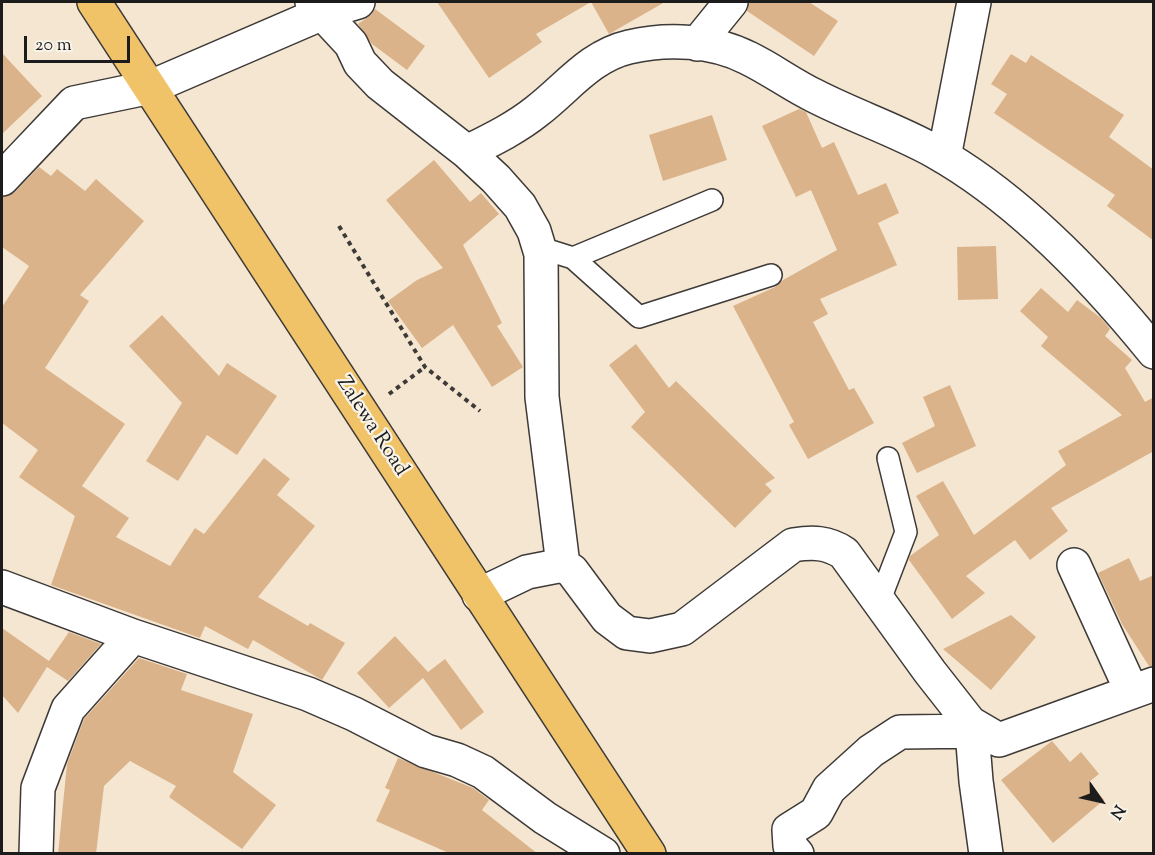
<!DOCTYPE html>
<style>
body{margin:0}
#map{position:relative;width:1155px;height:855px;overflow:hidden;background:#f5e6d1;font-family:"Sorts Mill Goudy",serif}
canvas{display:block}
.frame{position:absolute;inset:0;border:3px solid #1c1c1c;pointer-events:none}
.north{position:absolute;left:1071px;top:771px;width:60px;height:60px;-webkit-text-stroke:4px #f7f3e8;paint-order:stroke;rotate:124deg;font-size:16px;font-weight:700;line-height:24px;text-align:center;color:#1c1c1c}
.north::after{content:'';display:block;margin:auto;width:21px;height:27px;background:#1c1c1c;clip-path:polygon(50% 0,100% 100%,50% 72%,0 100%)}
.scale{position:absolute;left:24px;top:36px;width:106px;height:27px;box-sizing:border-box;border:3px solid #1c1c1c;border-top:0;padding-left:8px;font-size:18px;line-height:21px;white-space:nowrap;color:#1c1c1c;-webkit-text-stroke:4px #f7f3e8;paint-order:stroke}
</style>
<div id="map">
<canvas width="1155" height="855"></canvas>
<div class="frame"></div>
<div class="north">N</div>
<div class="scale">20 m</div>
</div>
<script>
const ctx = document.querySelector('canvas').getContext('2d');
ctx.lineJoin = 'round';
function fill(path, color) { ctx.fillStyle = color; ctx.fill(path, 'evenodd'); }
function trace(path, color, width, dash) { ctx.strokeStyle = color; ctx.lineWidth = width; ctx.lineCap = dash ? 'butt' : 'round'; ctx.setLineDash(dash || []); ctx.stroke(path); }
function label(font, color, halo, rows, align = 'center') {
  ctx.font = font + ' "Sorts Mill Goudy",serif'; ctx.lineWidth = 4.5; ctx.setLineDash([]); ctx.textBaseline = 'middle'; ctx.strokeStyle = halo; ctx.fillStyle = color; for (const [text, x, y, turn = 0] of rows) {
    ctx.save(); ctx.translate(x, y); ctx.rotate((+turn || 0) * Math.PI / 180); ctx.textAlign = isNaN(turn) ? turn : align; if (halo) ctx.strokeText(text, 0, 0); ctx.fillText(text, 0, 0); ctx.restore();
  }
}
fill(new Path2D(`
 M437 2H665L609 34 591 2 536 34 542 42 489 78Z
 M749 2H809L838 21 814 56 747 11Z
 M375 9 425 46 407 70 372 44 358 24 371 15Z
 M2 53 42 96 2 134Z
 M1011 54 1026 63 1031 55 1124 115 1109 137 1154 170V241L1107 206 1115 195 994 113 1007 94 991 84Z
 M799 109 806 112 822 148 834 142 858 195 886 183 899 213 878 223 897 265 820 299 828 314 813 322 849 390 854 388 874 423 808 459 789 425 794 422 733 306 775 287 783 280 837 250 811 190 796 197 762 126Z
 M712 115 727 160 663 181 649 135Z
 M434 160 470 202 481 193 499 214 463 245 502 323 497 326 523 367 492 387 453 325 422 348 388 301 417 280 443 268 386 200Z
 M39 167 51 176 57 169 85 191 96 179 144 221 80 295 89 301 45 368 125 424 82 486 129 518 116 537 170 566 195 528 204 534 264 458 290 479 277 495 315 526 258 597 308 626 310 623 345 643 322 680 253 640 248 649 205 626 200 638 51 585 75 516 19 477 38 450 2 423V307L29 266 2 247V197L15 192Z
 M996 246 998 299 958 300 957 247Z
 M1041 288 1068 312 1077 300 1101 318 1110 329 1105 336 1132 360 1125 368 1145 402 1154 397V451L1051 508 1068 531 1030 560 1015 540 966 576 985 593 952 619 909 560 910 556 939 535 916 496 943 481 974 535 1066 465 1058 451 1122 415 1041 346 1048 337 1020 311Z
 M162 315 219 376 227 363 277 396 237 455 207 435 178 481 146 461 182 403 129 346Z
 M636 344 669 388 676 381 775 478 765 484 772 491 735 528 631 427 645 412 609 365Z
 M950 385 976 446 917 473 902 443 935 426 923 397Z
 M1129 558 1140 581 1154 575V666H1149L1122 624 1098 573Z
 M1011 615 1036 637 991 690 943 649Z
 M2 628 49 661 69 632 101 644 68 681 47 667 18 713 2 695Z
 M395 636 428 672 445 659 484 712 461 730 423 678 389 708 357 673Z
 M139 658 187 674 181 690 253 714 233 772 276 805 242 849 169 797 176 786 130 761 104 786 96 854H58L67 764 84 719Z
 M1052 741 1070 762 1081 752 1099 774 1089 782 1104 800 1053 843 1001 780Z
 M398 758 473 788 489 800 482 810 538 854H451L376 821 390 790 385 788Z`), '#dbb38b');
const service = new Path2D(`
 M538 247 573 258 639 317 771 275
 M573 258 712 200
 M879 602 906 532 888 458`);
const minor = new Path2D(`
 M312 2 351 44 360 63 380 84 467 152 496 179 520 206 534 231 541 254 542 397 563 565
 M697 44 731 2
 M467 152C491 140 516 128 537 111 567 88 590 56 629 47 667 38 713 40 748 58 771 69 792 85 815 96 854 116 896 130 934 151 1018 198 1094 278 1154 352
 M944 157 974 2
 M2 179 74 103 151 87 325 12 358 2
 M1074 565 1132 692
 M2 587 133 636 308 694 354 714 426 751 457 760 483 772 545 818 603 854
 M479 595 527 572 563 565 572 571 607 618 627 633 650 636 682 629 793 545C813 542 827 542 844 553L930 672 970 723 999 740 1154 684
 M972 731 976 781 986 854
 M36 854 38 788 68 709 133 636
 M797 854 790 846 789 830 816 813 829 789 871 751 900 732 981 731`);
const trunk = new Path2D(`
 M94 2 649 854`);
trace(service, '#3d3a37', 24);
trace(minor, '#3d3a37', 36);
trace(trunk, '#3d3a37', 36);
trace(new Path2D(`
 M339 226 425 367 480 411
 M389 394 425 367`), '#3d3a37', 4, [4.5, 4.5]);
trace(service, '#fff', 21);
trace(minor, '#fff', 33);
trace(trunk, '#f1c369', 33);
label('21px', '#1c1c1c', '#f7f3e8', [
 ["Zalewa Road",371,427,57]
]);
</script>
